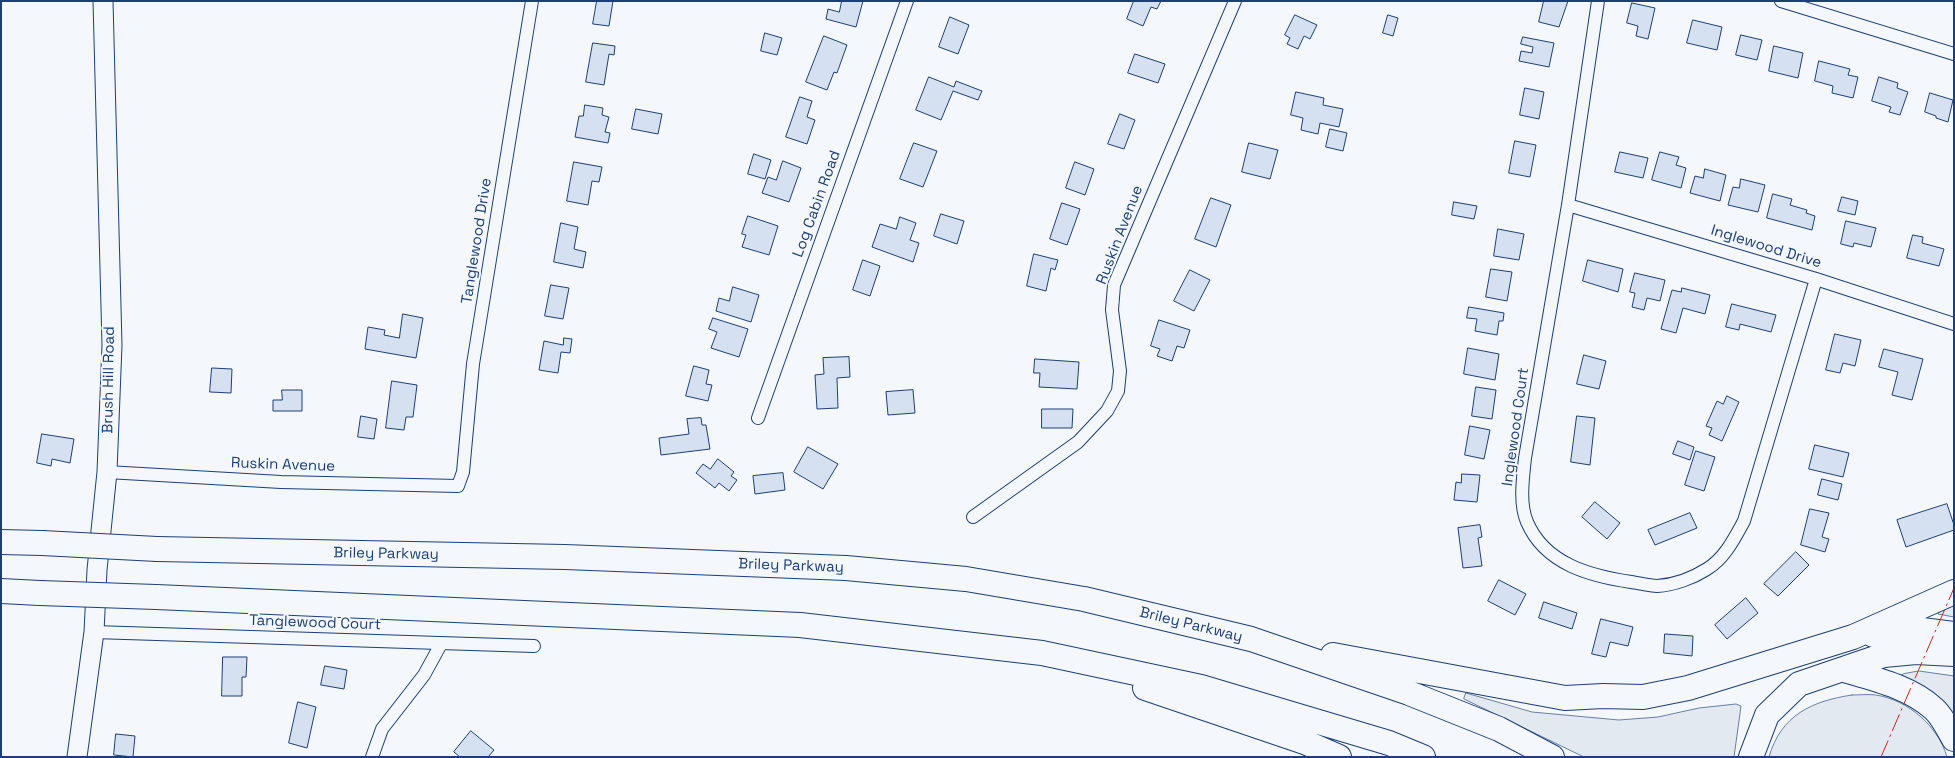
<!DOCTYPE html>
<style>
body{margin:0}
#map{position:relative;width:1955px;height:758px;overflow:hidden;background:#f4f7fb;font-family:"Space Grotesk",sans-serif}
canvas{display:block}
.frame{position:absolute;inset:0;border:2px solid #1d3f73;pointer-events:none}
</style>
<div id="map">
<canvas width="1955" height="758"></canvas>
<div class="frame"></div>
</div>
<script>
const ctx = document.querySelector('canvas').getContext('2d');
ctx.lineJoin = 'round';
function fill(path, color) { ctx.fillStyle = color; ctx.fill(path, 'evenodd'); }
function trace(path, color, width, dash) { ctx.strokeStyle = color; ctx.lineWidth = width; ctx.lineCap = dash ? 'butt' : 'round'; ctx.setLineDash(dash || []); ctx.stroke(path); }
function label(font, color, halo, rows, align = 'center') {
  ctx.font = font + ' "Space Grotesk",sans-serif'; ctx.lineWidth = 4; ctx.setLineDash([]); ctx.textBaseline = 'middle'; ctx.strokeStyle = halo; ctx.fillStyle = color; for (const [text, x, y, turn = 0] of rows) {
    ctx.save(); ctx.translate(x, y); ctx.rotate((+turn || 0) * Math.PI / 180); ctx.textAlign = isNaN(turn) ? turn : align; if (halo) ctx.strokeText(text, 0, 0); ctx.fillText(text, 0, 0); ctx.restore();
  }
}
const green = new Path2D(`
 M1954 606V617L1938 614 1940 611Z
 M1919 671 1954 676V719L1900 676 1903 674Z
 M1466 693 1532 712 1619 720 1658 717 1699 708 1736 704 1741 706 1734 757H1584L1464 699Z
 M1852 695C1860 695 1868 694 1876 695 1908 700 1938 726 1947 757H1769C1781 715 1812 701 1852 695Z`);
fill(green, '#e3e9f0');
trace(green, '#687fa3', 1);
const building = new Path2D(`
 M597 1H613L609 26 593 24Z
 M842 1H863L856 27 826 19 828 9 839 12Z
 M1134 1H1161L1157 9 1151 7 1143 26 1127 19Z
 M1544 1H1568L1559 27 1539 22Z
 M1632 3 1655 8 1648 39 1636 36 1638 26 1627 23Z
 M1295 15 1317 25 1310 39 1304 36 1298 49 1287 44 1290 38 1285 35Z
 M1388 15 1398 18 1393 36 1383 33Z
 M950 17 969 25 958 54 939 47Z
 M1693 20 1722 27 1717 50 1687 43Z
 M765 33 782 38 777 55 761 51Z
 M1741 35 1762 40 1757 60 1736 55Z
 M824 36 847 45 837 73 834 72 827 90 806 82Z
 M1523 37 1554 43 1549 67 1519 61 1521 51 1532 53 1533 47 1521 44Z
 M593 43 615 46 614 55 609 54 604 85 586 82Z
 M1774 46 1803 53 1798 78 1769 71Z
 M1135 54 1165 64 1158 83 1128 73Z
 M1819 61 1850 69 1848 75 1858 77 1853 98 1832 93 1833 86 1815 81Z
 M929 77 954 87 956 81 982 91 978 100 953 91 941 120 916 110Z
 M1879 77 1898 83 1897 88 1908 92 1900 115 1889 112 1891 107 1872 101Z
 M1525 88 1544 92 1539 119 1520 115Z
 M1296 92 1324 98 1323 105 1343 109 1339 127 1320 123 1318 134 1301 130 1303 118 1291 115Z
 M1930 93 1953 100 1948 122 1936 118V116L1925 112Z
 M800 97 812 101 807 117 815 120 807 144 786 137Z
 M585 105 603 108 602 115 609 117 605 132 610 133 608 143 575 137 579 116H583Z
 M636 109 662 114 658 134 632 129Z
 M1120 114 1135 120 1124 149 1108 144Z
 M1330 129 1347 133 1343 151 1326 147Z
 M1515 141 1536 145 1530 177 1509 173Z
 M914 143 937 151 923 187 900 179Z
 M1249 143 1278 150 1270 179 1242 172Z
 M1620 152 1648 158 1643 178 1615 172Z
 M1660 152 1679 157 1676 165 1686 168 1681 188 1652 180Z
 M754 154 771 160 765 179 748 174Z
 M783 161 801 168 789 202 762 193 768 177 776 180Z
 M574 162 602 167 599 182 592 181 588 205 567 201Z
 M1075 162 1094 169 1085 195 1066 188Z
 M1705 169 1726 175 1720 201 1690 193 1695 176 1703 178Z
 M1741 179 1765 185 1758 212 1728 205 1733 187 1739 188Z
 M1773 194 1792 199 1790 205 1807 210 1806 213 1815 216 1812 230 1767 218Z
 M1842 197 1858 201 1855 215 1838 211Z
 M1211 198 1231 205 1216 247 1195 239Z
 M1454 202 1477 206 1474 219 1452 215Z
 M1062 203 1080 209 1067 245 1050 239Z
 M941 214 964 221 957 244 934 236Z
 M748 216 778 226 769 255 742 247 746 235 742 234Z
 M900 217 916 223 910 240 919 243 913 262 872 247 880 224 896 229Z
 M1846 221 1876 228 1871 247 1854 243 1853 247 1841 244Z
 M561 223 578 227 574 249 586 252 583 268 554 262Z
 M1498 229 1524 234 1519 260 1494 256Z
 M1913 235 1923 237 1922 243 1944 249 1939 266 1907 258Z
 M1034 254 1058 260 1055 270 1051 268 1046 291 1027 286Z
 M863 260 880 266 870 296 853 290Z
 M1588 260 1623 269 1618 292 1583 281Z
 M1491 269 1512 272 1507 301 1486 297Z
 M1190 270 1210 280 1194 311 1174 301Z
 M1635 273 1665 280 1660 301 1647 298 1644 310 1632 307 1635 293 1630 292Z
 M551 285 569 288 563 319 545 316Z
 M733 287 759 295 751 322 716 311 719 298 729 301Z
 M1682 288 1710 295 1705 314 1683 308 1676 333 1661 329 1672 290 1681 292Z
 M1732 304 1776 315 1771 332 1740 324 1739 330 1726 327Z
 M1469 307 1504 313 1503 321H1499L1497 335 1475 331 1477 319 1467 318Z
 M403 314 423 318 416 358 365 349 368 327 385 330 384 335 399 338Z
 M713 318 748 329 739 357 711 348 717 332 709 329Z
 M1159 320 1190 330 1184 348 1177 346 1172 361 1157 356 1160 349 1151 346Z
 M1835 334 1861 340 1855 366 1843 363 1840 373 1826 370Z
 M564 338 572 339 570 353 561 352 558 373 539 370 544 341 563 345Z
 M1468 348 1499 354 1495 380 1464 374Z
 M1884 349 1923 359 1912 400 1892 395 1898 372 1879 367Z
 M1584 355 1606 361 1599 389 1577 384Z
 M849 357 850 377 837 378 838 408 817 409 815 375 824 374 823 358Z
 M1035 359 1079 362 1077 389 1039 387 1040 373H1034Z
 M694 366 709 370 706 384 712 385 708 401 686 396Z
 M212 368 232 369 231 393 210 392Z
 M392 381 417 385 413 417H406L404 430 386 428Z
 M1476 387 1496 390 1492 419 1472 416Z
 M282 390H302V411H273V400H282Z
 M913 390 915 413 888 415 886 392Z
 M1727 396 1739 402 1722 441 1709 435 1712 428 1706 426 1717 401 1723 404Z
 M1042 409H1073L1072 428H1042Z
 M361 416 377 419 374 439 358 437Z
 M1577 416 1595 418 1590 465 1571 462Z
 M701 418 702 425H706L710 449 661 455 659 438 689 434 687 419Z
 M1470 426 1490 430 1484 459 1465 455Z
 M42 434 74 439 70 463 52 459 51 466 37 463Z
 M1678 441 1694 447 1690 460 1673 454Z
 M1815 445 1849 453 1843 477 1809 469Z
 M808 447 838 464 823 489 794 472Z
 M1696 451 1715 457 1704 491 1685 485Z
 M718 459 734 472 731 476 737 480 729 491 719 483 715 488 696 473 703 464 710 469Z
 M783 473 785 490 755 494 753 476Z
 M1462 474 1480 475 1477 502 1454 500 1456 482 1461 483Z
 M1822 479 1842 484 1838 500 1818 495Z
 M1595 502 1620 523 1607 539 1582 517Z
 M1947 504 1954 525V530L1906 547 1897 520Z
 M1810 509 1829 513 1822 537 1829 539 1825 552 1801 545Z
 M1690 513 1697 528 1655 545 1648 530Z
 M1480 525 1482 537 1478 538 1482 566 1463 568 1458 528Z
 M1796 552 1809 565 1778 596 1764 584Z
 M1499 580 1526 594 1515 615 1488 601Z
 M1746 598 1758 613 1727 639 1715 625Z
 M1544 602 1577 613 1572 629 1539 618Z
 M1601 619 1633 627 1628 646 1610 642 1606 657 1592 654Z
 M1665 634 1693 636 1692 656 1664 653Z
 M223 657H247L246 677H242V696H222Z
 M325 666 347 670 344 689 321 685Z
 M298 702 316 707 307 748 289 743Z
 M471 731 494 750 488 757H460L454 752Z
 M116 734 135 736 133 757 114 755Z`);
fill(building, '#d5e0f0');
trace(building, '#1d3f73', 1);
const street = new Path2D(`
 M1598 1 1568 205 1525 458C1523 478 1519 503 1527 522 1545 564 1590 576 1631 582 1639 583 1649 586 1657 586 1674 585 1693 578 1707 569 1725 558 1734 539 1744 521L1816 279
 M1781 1 1954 54
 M1568 205 1816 279 1954 324
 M758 418 907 1
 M107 472 281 482 458 486 463 472 473 364 532 1
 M973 517 1078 442 1107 411 1118 391 1120 371 1112 310 1114 285 1235 1
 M94 632 534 646
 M372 757 382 729 424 675 441 644`);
const secondary = new Path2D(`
 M77 757 94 632 97 570 107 472 112 345 103 1`);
const highway = new Path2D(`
 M1 542 42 543
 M157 549 565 557 846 568 966 579 1084 599 1251 639 1409 693 1499 729 1552 757
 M1 591 40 593
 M156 597 800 625 1042 653 1201 687 1389 743 1423 757
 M1873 635 1922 630 1954 634
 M1333 655 1565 698 1603 696 1643 697 1688 688 1853 637 1954 592
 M1844 670C1875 679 1910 687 1934 709 1942 716 1948 729 1954 739
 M1145 688 1307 743 1339 757
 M1751 757 1767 715 1799 684 1884 655 1916 652 1954 654`);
trace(street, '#1d3f73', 14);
trace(secondary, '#1d3f73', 21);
trace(highway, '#1d3f73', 26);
trace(street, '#f4f7fb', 12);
trace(secondary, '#f4f7fb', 19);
trace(highway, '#f4f7fb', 24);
const highwayBridge = new Path2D(`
 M42 543 157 549
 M40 593 156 597`);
trace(highwayBridge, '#1d3f73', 26, []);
trace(highwayBridge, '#f4f7fb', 24);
trace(new Path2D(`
 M1881 757 1954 588`), '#c62828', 1, [18, 4, 2.5, 4]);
label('15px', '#1d3f73', '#f4f7fb', [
 ["Log Cabin Road",817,204,-70],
 ["Ruskin Avenue",1120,235,-69],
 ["Tanglewood Drive",477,241,-81],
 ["Inglewood Drive",1766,247,17],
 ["Brush Hill Road",109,380,-89],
 ["Inglewood Court",1516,427,-82],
 ["Ruskin Avenue",283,465,2],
 ["Briley Parkway",386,554,1],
 ["Briley Parkway",791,566,2],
 ["Tanglewood Court",315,623,2],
 ["Briley Parkway",1191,625,14]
]);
</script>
